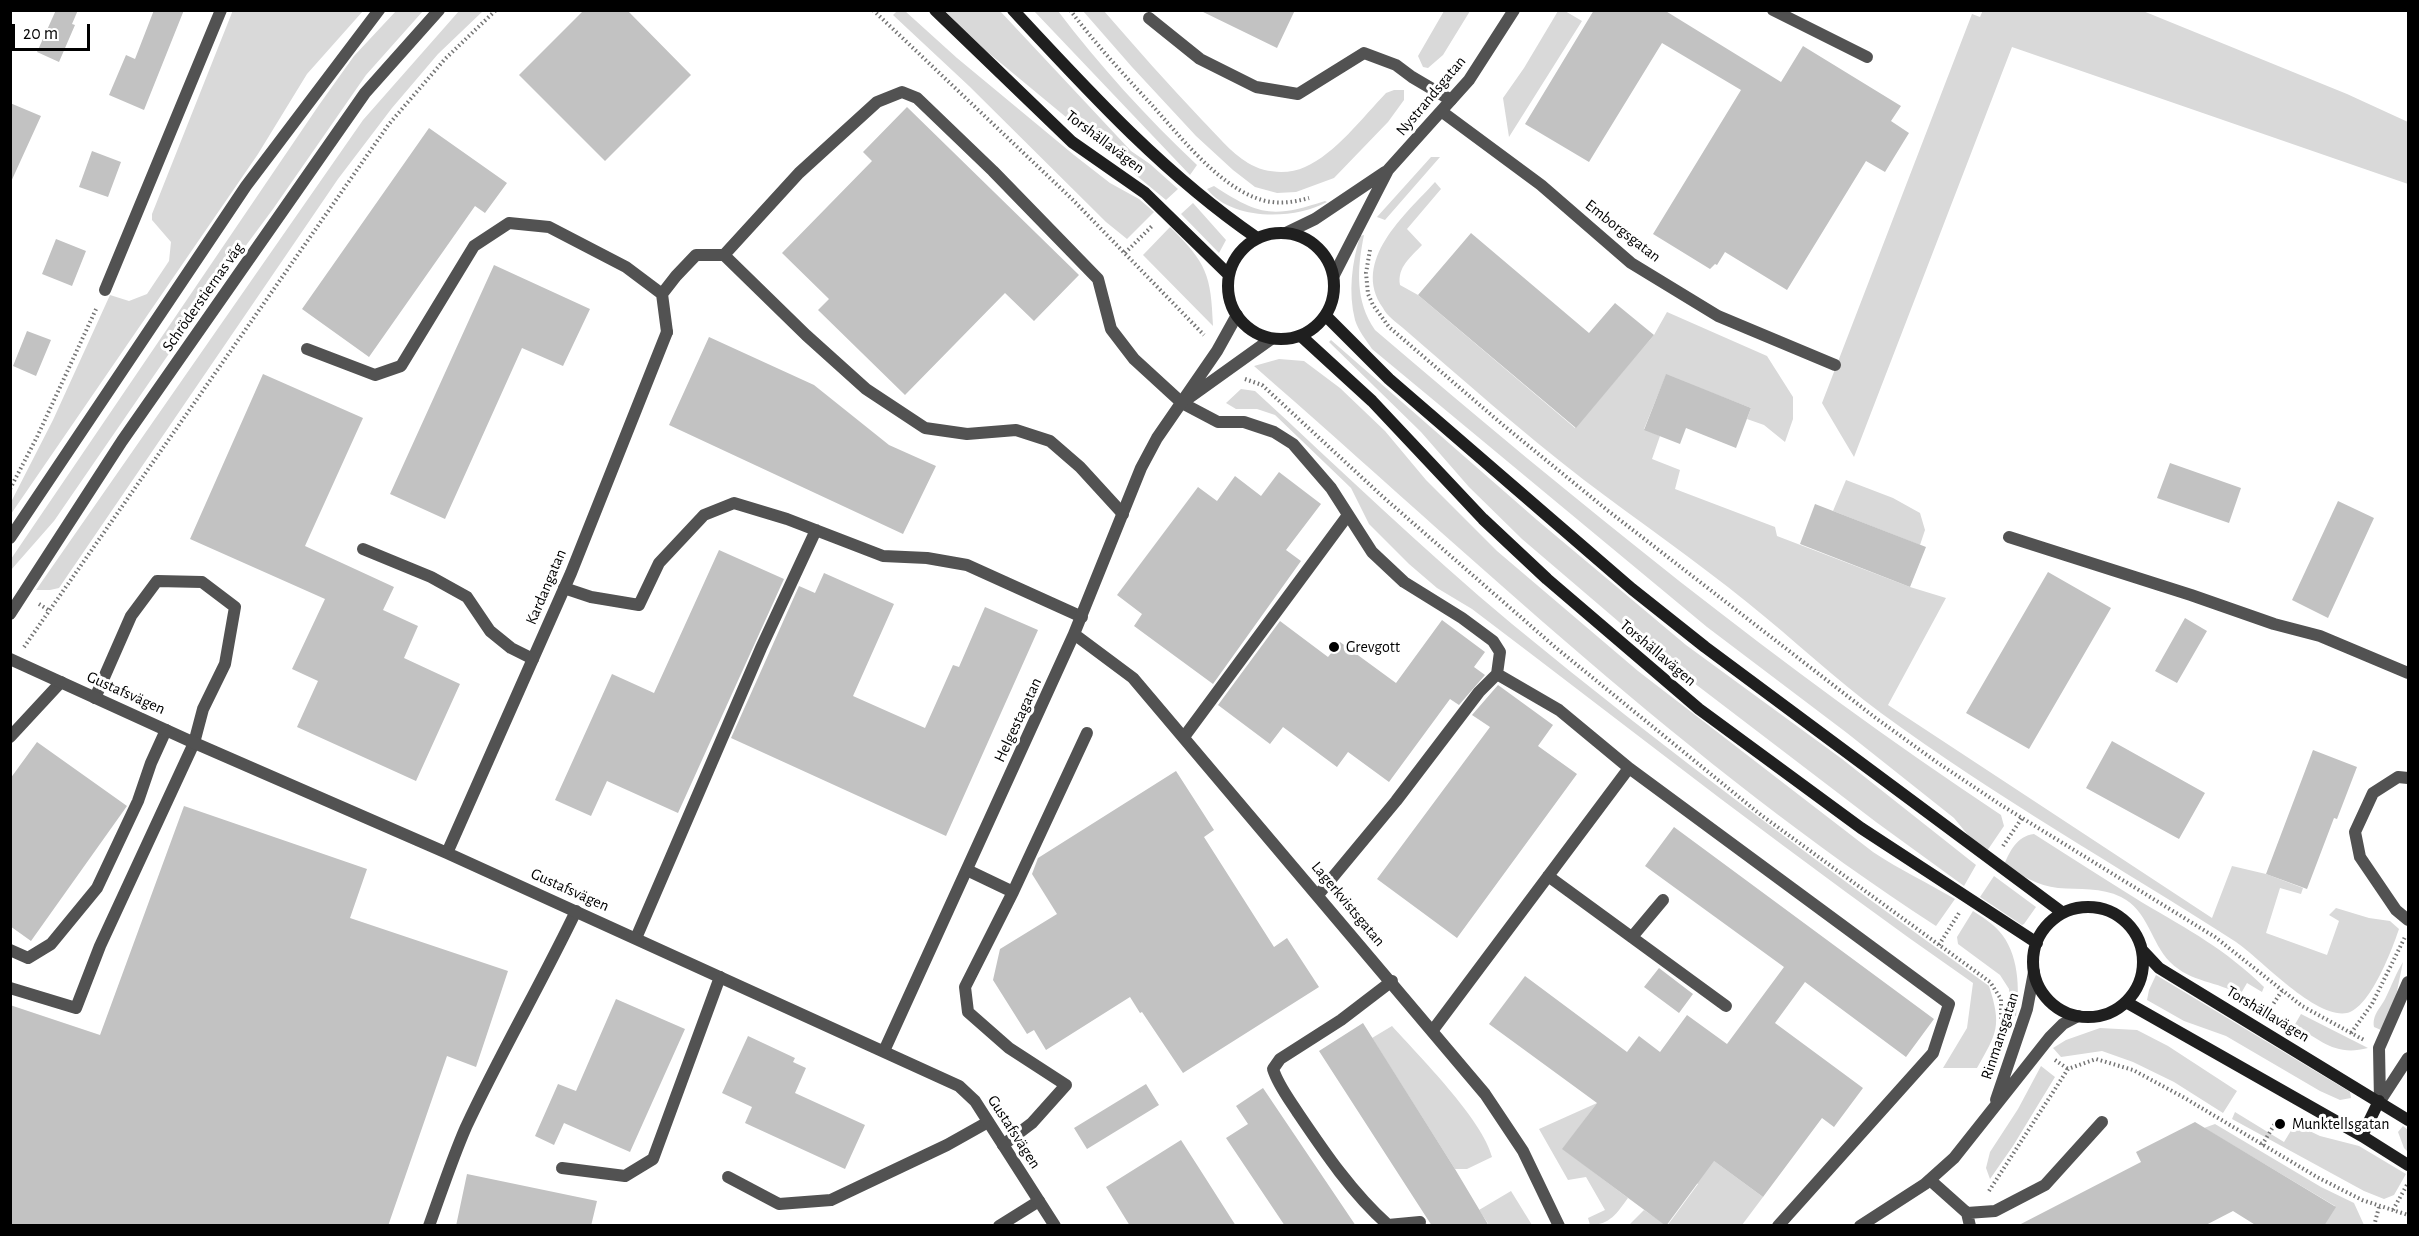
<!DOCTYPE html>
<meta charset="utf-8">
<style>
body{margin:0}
#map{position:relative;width:2419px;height:1236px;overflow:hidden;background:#fff;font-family:"Alegreya Sans",sans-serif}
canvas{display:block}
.frame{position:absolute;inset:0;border:12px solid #000;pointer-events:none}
.scale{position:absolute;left:12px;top:24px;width:78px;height:27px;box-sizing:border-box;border:3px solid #000;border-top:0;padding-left:8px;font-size:18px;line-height:21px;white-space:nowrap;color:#000;-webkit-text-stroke:4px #fff;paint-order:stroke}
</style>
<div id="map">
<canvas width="2419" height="1236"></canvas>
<div class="frame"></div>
<div class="scale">20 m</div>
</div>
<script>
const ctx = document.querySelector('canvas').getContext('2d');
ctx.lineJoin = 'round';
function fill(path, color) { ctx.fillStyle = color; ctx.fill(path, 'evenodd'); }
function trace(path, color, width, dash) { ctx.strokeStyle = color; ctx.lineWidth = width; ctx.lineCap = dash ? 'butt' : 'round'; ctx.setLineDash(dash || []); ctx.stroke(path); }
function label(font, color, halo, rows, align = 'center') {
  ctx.font = font + ' "Alegreya Sans",sans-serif'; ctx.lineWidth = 6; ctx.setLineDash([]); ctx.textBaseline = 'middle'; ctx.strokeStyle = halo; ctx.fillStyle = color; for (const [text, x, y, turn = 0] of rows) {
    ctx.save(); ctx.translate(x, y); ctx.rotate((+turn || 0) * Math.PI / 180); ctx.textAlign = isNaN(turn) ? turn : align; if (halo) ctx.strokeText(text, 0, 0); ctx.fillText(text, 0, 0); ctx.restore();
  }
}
fill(new Path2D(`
 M233 10 363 11 307 74 258 154 11 514V502L53 420 110 295 129 301 147 294 169 261 171 242 152 220V214Z
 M898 10 905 11 957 58 1074 155 1110 183 1139 199 1154 212 1127 239 1106 222 969 86 893 15Z
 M1983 10 2143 11 2347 94 2408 122V184L2012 47 1854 457 1822 403 1972 14 1980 17Z
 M396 11H423L366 75 273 209 210 294 54 521 11 570V559L319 105 354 56Z
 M459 11H483L438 54 392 108 338 179 59 588 50 590H36L363 120Z
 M945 11H1000L1131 151 1150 164 1178 189 1166 200 985 50Z
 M1034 11H1058C1099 65 1147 118 1197 165L1190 175Z
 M1083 11H1104C1136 48 1168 84 1202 120 1216 134 1231 153 1248 163 1264 173 1288 175 1305 167 1335 154 1363 117 1386 93L1394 90H1404V100L1388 122 1334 178 1296 192 1277 193 1255 187 1233 170 1196 136 1132 67Z
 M1444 11H1470L1443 55 1428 68 1423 67 1418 56Z
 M1558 11H1565L1582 21 1509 137 1503 98 1524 68Z
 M1431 157H1440L1385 220 1377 217Z
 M1435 182 1441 189 1407 229 1422 245C1411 257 1397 267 1400 285L1418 295 1575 428 1654 335 1667 312 1767 356 1793 397V419L1785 442 1764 425 1747 419 1751 408 1666 375 1644 429 1660 436 1652 459 1680 470 1675 489 1775 527 1777 536 1910 587 1946 598 1888 705 2212 918 2232 866 2266 874 2303 888 2301 894 2280 888 2266 933 2327 955 2339 921 2329 915 2336 908 2369 918 2390 921 2399 929C2392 950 2370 1008 2347 1013 2315 1019 2261 959 2236 942 2118 866 1995 797 1881 713 1835 679 1793 639 1748 603 1695 560 1638 521 1584 480 1522 432 1462 379 1403 328 1396 322 1387 316 1383 308 1350 261 1406 214 1435 182Z
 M1214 186C1260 216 1273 218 1325 201L1327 202C1294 220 1232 221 1207 189Z
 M1193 203 1226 240 1219 253 1181 214Z
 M1170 227C1207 263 1211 275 1213 326L1143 255Z
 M1364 235C1357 269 1355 301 1375 330 1575 501 1781 669 2001 815L2004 826 1987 851 1972 840 1954 818 1847 733 1707 627 1372 349C1366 340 1358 330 1355 320 1348 292 1352 263 1360 236Z
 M1331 340 1537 520 1686 645 1842 759 1976 865 1964 886 1876 822 1660 657 1522 539 1469 487 1421 432 1329 342Z
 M1279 359 1304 361 1340 388 1385 431 1426 480 1497 551 1638 671 1873 852C1900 870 1928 883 1955 899L1936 926C1688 765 1475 559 1254 366Z
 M1241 389 1255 391C1340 469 1423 550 1512 624 1666 751 1827 869 1989 986 2002 1026 1997 1033 1977 1068H1943L1967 1028 1973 983C1802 864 1638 735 1472 609L1437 588 1409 564 1369 524 1351 488 1275 415 1257 409H1236L1226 403Z
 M1846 480 1893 498 1920 513 1925 530 1920 545 1833 511Z
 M2034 834C2070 857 2106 880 2143 903 2189 930 2225 949 2264 987L2262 992 2247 983 2240 995C2218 981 2191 983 2170 962 2151 943 2148 910 2121 897 2101 887 2080 890 2058 888 2038 886 2021 875 2004 865 2010 851 2017 836 2034 834Z
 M1994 876 2036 907 2024 924 2022 925 1980 897Z
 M1973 911C1982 917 1992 923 1999 931 2019 953 2020 989 2016 1016L2011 1015 2009 989 2000 975 1958 944 1957 937Z
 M2403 962 2396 996 2381 1030 2374 1027C2372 1014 2381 1008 2386 997 2392 985 2396 973 2403 962Z
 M2156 975 2350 1092 2351 1098 2340 1100 2320 1091 2226 1036 2184 1021 2147 1000 2149 990Z
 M2301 1014 2368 1048C2334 1057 2321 1039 2294 1026Z
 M1392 1026C1419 1056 1483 1120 1492 1157L1467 1169H1455L1372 1038Z
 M2100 1028 2137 1030 2168 1046 2237 1091 2223 1113 2174 1082 2133 1062 2102 1051 2061 1057 2053 1048 2066 1040Z
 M2041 1066 2055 1077 2013 1146 1990 1179 1986 1168 1990 1152 2018 1109Z
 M1597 1103 1563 1149 1628 1198C1617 1213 1610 1225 1590 1225L1588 1218 1605 1210 1586 1177 1568 1180 1539 1129Z
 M2235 1112 2284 1142 2295 1124 2320 1136 2359 1146 2406 1174 2394 1195 2384 1199 2364 1191 2232 1119Z
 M2215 1124 2321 1187 2354 1203 2364 1225H2324L2335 1206 2204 1128Z
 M2403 1126 2408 1130V1152L2404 1148 2398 1132Z
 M1687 1141 1763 1197 1742 1225 1667 1226 1698 1184 1670 1164Z
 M1511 1191 1532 1225H1489L1479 1210Z
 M1644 1210 1666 1225 1628 1226Z`), '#d9d9d9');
fill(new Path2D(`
 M56 10H78L72 24 75 25 59 62 37 52Z
 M154 10H184L144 110 109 95 126 55 135 59Z
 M584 10H627L691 75 605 161 519 75Z
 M1199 10H1295L1277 48Z
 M1594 10H1664L1781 82 1803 46 1901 106 1891 121 1909 133 1885 172 1866 161 1787 290 1725 252 1717 265 1715 264 1710 269 1653 234 1741 90 1662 43 1589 162 1525 124Z
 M10 103 41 116 10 184Z
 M907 107 1079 275 1034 321 1005 293 905 395 818 310 829 299 782 253 872 161 863 152Z
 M429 128 507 183 485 213 475 206 369 357 302 309Z
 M92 151 121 162 108 197 79 187Z
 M1471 233 1589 333 1615 303 1654 335 1576 428 1418 295Z
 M56 239 86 251 72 286 42 274Z
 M494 265 590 309 563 366 522 348 445 519 390 494Z
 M27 331 51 340 36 376 13 366Z
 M709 337 814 385 889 445 936 466 903 534 669 425Z
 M263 374 363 418 305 546 394 587 383 610 418 626 404 658 460 684 416 781 297 727 318 681 292 669 325 599 190 539Z
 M1666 374 1751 408 1736 448 1686 428 1680 444 1644 430Z
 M2170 463 2241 488 2229 523 2157 498Z
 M1279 472 1321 504 1286 550 1301 561 1213 684 1134 626 1142 614 1117 595 1198 487 1217 501 1235 476 1261 496Z
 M2338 501 2374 518 2328 618 2292 600Z
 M1815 504 1926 547 1910 587 1800 544Z
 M719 550 784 579 678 813 607 781 591 816 555 800 612 674 654 693Z
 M2048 572 2111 608 2029 749 1966 713Z
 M824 573 894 604 853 696 925 728 953 665 959 667 985 607 1038 630 946 836 731 738 799 586 815 593Z
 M2185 618 2207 631 2177 683 2155 671Z
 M1442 620 1485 652 1474 667 1485 675 1459 705 1450 699 1389 782 1348 752 1337 767 1283 727 1270 744 1218 705 1280 621 1328 657 1340 642 1396 683Z
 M1498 685 1553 725 1538 746 1577 774 1457 938 1377 879 1490 727 1472 715Z
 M2112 741 2205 793 2179 839 2086 788Z
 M37 742 127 806 31 941 10 926V779Z
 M2313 750 2357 767 2337 819 2334 818 2307 889 2266 874Z
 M1176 771 1214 830 1204 837 1274 947 1287 938 1319 987 1183 1073 1142 1012 1140 1013 1130 997 1046 1050 1034 1030 1027 1034 993 980 1000 949 1057 914 1032 874 1038 858Z
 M184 806 367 869 350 918 508 971 476 1067 447 1056 388 1226H10V1005L100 1035Z
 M1674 827 1934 1019 1906 1057 1805 982 1775 1023 1863 1088 1834 1127 1822 1118 1763 1197 1714 1161 1666 1226 1562 1149 1597 1103 1489 1024 1525 976 1627 1052 1639 1036 1660 1052 1687 1015 1727 1044 1784 967 1645 866Z
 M1659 968 1693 994 1679 1013 1644 987Z
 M616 999 685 1029 630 1152 564 1123 554 1145 535 1136 558 1084 576 1091Z
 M1363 1023 1455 1169 1489 1226H1432L1319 1051Z
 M748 1036 795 1058 793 1062 806 1068 795 1093 865 1125 845 1169 745 1123 752 1107 722 1093Z
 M1146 1084 1159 1105 1087 1149 1074 1128Z
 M1263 1088 1356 1226H1285L1226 1138 1248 1124 1236 1106Z
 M2195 1122 2336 1207 2324 1226H2257L2233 1211 2204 1226H2017L2141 1162 2136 1152Z
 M1181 1140 1199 1168 1236 1226H1130L1106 1187Z
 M467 1174 597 1201 591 1226H456Z`), '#c2c2c2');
trace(new Path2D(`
 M873 10 1072 199 1204 335
 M1070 10C1095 43 1123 74 1151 104 1179 135 1216 183 1256 198 1274 205 1291 203 1309 198
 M1370 250 1366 273 1368 294 1373 305 1389 327 1503 425 1607 510 1877 719 1938 763 2001 805 2215 937 2302 1006 2364 1040
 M1125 253 1152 226
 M1245 379 1262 385 1382 496 1555 647 1761 815 1990 982 2001 999V1022
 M10 489 37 437 97 307
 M39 604 50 611
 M24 647 389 124 445 59 496 10
 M2003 846 2022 818
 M1939 945 1959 913
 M2271 1007 2282 991
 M2351 1033 2372 1004 2405 937
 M2055 1060 2068 1069
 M2262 1145 2276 1122
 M1989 1191 2068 1069 2096 1059 2133 1070 2183 1097 2317 1177 2362 1200 2408 1215
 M2393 1210 2408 1183
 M2374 1226 2379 1207`), '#747474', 4, [1.5, 3]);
trace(new Path2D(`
 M1773 10 1867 57
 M1149 18 1200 59 1256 87 1298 94 1364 53 1396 65 1412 77 1451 100
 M724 255 799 173 877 102 902 92 917 98 993 171 1098 279 1111 329 1134 359 1182 403 1218 422H1244L1274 432 1293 444 1331 488 1372 552 1404 582 1462 618 1493 641 1500 652 1497 674 1479 692 1396 801 1318 895
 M667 332 662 294 676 276 696 255H724L806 335 866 389 925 428 967 434 1016 430 1050 441 1080 467 1123 514
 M307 349 375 375 401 366 474 246 509 223 549 227 626 267 662 294
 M2009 537 2191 595 2274 624 2320 636 2408 673
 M363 549 431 577 467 597 490 631 511 648 533 659
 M564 588 591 597 639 605 659 563 704 515 734 503 787 519 883 556 927 558 967 565 1082 617
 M1497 674 1559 710 1629 768 1949 1004 1933 1053 1778 1226
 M10 737 61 682
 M1184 737 1348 515
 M2408 778 2398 777 2373 793 2355 832 2360 857 2396 910 2408 920
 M967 870 1013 892
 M1548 876 1726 1006
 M1632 937 1663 900
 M636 938 761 648 816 530
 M10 950 28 958 51 944 97 888 138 801 151 763 166 730
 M1392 981 1341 1020 1280 1059 1273 1069C1278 1085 1289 1099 1298 1113 1325 1153 1352 1193 1388 1225L1420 1222
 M10 988 76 1008 100 946 194 743 203 709 225 664 235 607 202 582 157 581 131 616 95 698
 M1433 1030 1629 768
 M1003 1145 1032 1123 1066 1085 1009 1048 968 1012 965 987 1013 892 1087 733
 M562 1168 625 1176 653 1159 720 977
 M728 1177 779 1204 831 1200 947 1145 988 1122
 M1930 1180 1967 1213 1995 1211 2045 1185 2102 1122
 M1967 1213 1970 1226
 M429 1226C441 1193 452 1159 466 1127 500 1054 541 984 576 911
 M999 1226 1039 1201`), '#525252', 12);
trace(new Path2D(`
 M1441 111 1541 185 1631 263 1718 316 1835 365
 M1286 233 1315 219 1385 172
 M1334 275 1388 170 1469 80 1514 10
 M105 290 221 10
 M1190 397 1271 339
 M1074 634 1133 678 1485 1094 1523 1151 1559 1226
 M10 659 190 741 447 853 959 1086 975 1101 1055 1226
 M447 853 571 573 667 332
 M884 1051 1074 634 1141 468 1157 438 1217 351 1237 315
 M2380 1101 2379 1048 2408 982
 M2380 1101 2408 1058`), '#525252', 12);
trace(new Path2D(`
 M10 538 246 186 379 10
 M10 614 122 441 365 93 439 10
 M1996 1100 2027 1009 2034 972
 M1860 1226 1925 1184 1954 1158 2050 1037 2063 1024 2078 1016`), '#525252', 12);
trace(new Path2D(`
 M935 10 1072 142 1145 193 1229 275
 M1013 10C1089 92 1165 175 1257 238
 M1228 286a53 53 0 1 1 106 0a53 53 0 1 1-106 0Z
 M1326 316 1389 379 1632 589 1705 647 2063 913
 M1301 336 1372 401 1483 519 1547 579 1699 709 1861 828 2037 943
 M2033 962a55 55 0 1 1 110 0a55 55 0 1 1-110 0Z
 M2143 951 2159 968 2408 1120
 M2126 1002 2362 1136 2408 1165
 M2362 1136 2379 1101`), '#1f1f1f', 12);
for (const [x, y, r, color] of [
 [1334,647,6,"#000"],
 [2280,1124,6,"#000"]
]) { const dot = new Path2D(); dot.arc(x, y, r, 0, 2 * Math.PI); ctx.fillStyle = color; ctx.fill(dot); trace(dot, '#fff', 2); }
label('16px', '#000', '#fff', [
 ["Nystrandsgatan",1431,96,-50],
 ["Torshällavägen",1105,142,37],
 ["Emborgsgatan",1623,231,38],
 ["Schröderstiernas väg",203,297,-55],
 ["Kardangatan",546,587,-67],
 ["Torshällavägen",1658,653,40],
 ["Gustafsvägen",126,693,24],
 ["Helgestagatan",1018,720,-65],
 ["Gustafsvägen",570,890,24],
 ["Lagerkvistsgatan",1348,904,50],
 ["Torshällavägen",2268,1014,31],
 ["Rinmansgatan",2000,1036,-72],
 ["Gustafsvägen",1014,1132,57]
]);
label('16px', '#000', '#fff', [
 ["Grevgott",1346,647],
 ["Munktellsgatan",2292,1124]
], 'left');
</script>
